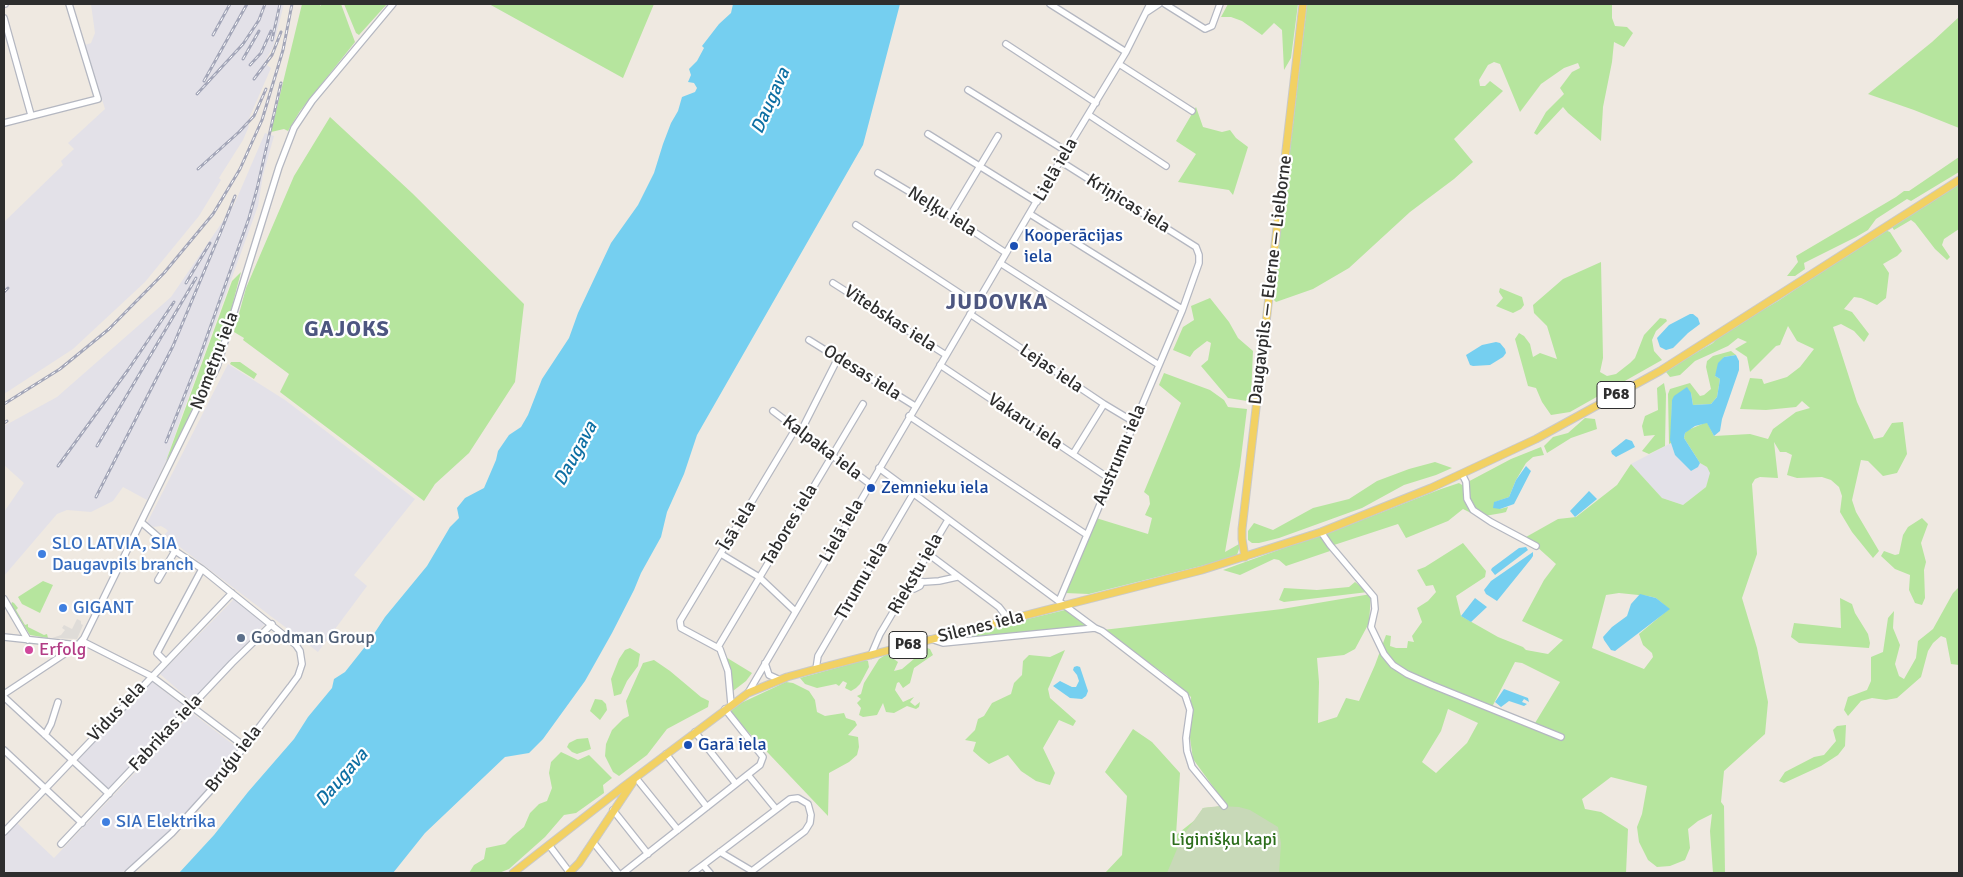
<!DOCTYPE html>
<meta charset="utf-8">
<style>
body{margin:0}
#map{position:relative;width:1963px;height:877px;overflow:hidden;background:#efe9e1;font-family:Signika,sans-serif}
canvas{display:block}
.frame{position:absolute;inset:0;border:5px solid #2e2e2e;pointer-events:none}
</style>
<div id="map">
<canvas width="1963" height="877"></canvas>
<div class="frame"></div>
</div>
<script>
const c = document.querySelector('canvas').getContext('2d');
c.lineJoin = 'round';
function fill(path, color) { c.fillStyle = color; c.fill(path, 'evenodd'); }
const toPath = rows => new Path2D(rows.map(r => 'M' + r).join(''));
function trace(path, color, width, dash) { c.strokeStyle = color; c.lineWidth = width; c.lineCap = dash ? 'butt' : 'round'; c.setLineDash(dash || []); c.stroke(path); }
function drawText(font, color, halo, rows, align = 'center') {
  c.font = font + ' Signika,sans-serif'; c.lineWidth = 4.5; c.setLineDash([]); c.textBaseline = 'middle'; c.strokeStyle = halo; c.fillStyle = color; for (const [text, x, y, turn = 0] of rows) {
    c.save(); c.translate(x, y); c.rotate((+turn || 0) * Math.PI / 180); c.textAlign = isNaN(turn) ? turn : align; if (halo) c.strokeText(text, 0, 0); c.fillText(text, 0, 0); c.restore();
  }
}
fill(toPath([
 [91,4,284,4,273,47,264,63,271,68,247,123,249,126,243,140,219,178,221,180,199,216,145,282,73,349,4,394,4,222,63,165,61,161,74,149,68,143,105,109,85,45,91,43,95,33],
 [265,133,274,136,263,175,258,206,183,412,166,461,147,500,123,487,113,501,91,512,67,510,57,514,4,576,4,512,24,483,4,465,4,426,57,397,171,297,234,205],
 [228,364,285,400,415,499,354,575,367,586,318,652,164,535,168,531,166,529,161,526,154,527,147,523],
 [1671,443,1675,455,1698,467,1700,463,1707,467,1711,473,1706,487,1683,505,1662,498,1631,464],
 [234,599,265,624,191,701,160,674],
 [151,681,186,708,110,790,78,760],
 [192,713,239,749,205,795,171,832,122,873,4,873,4,837,17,823,54,858]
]), '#e3e1e8');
fill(toPath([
 [302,4,320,4,320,6,322,4,341,4,355,42,300,111,288,131,284,129,271,132],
 [344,4,387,4,359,35,356,33],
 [489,4,654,4,623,78],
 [1228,4,1298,4,1291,58,1284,70,1282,30,1274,23,1262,35,1242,21,1231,17,1221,17],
 [1307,4,1612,4,1612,18,1615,26,1627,27,1633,33,1624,47,1614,42,1612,62,1603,107,1601,141,1568,113,1563,107,1537,135,1534,133,1546,112,1564,94,1560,88,1572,72,1580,68,1578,63,1564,68,1541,84,1520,112,1500,64,1494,62,1488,65,1479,80,1480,86,1485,86,1490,81,1503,91,1454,139,1473,162,1454,179,1410,212,1349,268,1313,289,1276,302,1274,300,1273,296],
 [1959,17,1959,128,1914,110,1868,94,1932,42],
 [1196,107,1203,127,1222,132,1230,130,1236,138,1248,147,1233,195,1229,190,1178,182,1196,154,1176,141],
 [330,117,412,193,524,304,515,382,469,453,435,484,424,501,280,392,289,374,243,340,244,338,234,332,246,288,294,176],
 [1959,157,1959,172,1911,201,1907,199,1876,219,1868,230,1856,237,1804,263,1805,269,1795,276,1787,276,1798,262,1796,256,1896,197,1904,191,1909,191],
 [1959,184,1959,229,1944,239,1942,245,1950,257,1947,260,1935,249,1915,223,1911,220,1894,230,1892,227],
 [1885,230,1890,232,1902,251,1897,256,1883,264,1889,273,1886,298,1877,305,1861,298,1854,297,1844,309,1852,312,1869,334,1864,342,1854,331,1841,324,1833,327,1857,402,1874,439,1883,437,1892,423,1903,422,1907,454,1897,473,1883,476,1868,461,1861,460,1852,500,1856,512,1879,551,1873,558,1852,532,1840,512,1842,496,1839,487,1831,480,1822,477,1797,478,1787,475,1792,455,1786,452,1780,452,1774,442,1778,478,1760,477,1755,479,1752,484,1757,554,1742,598,1757,648,1768,702,1765,734,1724,771,1721,802,1724,806,1725,873,1713,873,1710,831,1712,814,1698,821,1688,829,1690,848,1685,860,1670,866,1657,867,1648,860,1639,842,1637,827,1642,814,1647,786,1611,777,1582,799,1585,809,1601,812,1628,829,1626,873,1105,873,1122,855,1127,796,1105,772,1133,729,1152,742,1180,773,1176,835,1195,820,1203,808,1227,806,1193,759,1190,738,1191,697,1166,675,1103,630,1282,609,1371,594,1369,623,1355,649,1344,655,1317,658,1319,682,1318,723,1337,717,1346,698,1359,701,1375,665,1386,635,1391,636,1390,646,1396,648,1407,648,1408,641,1414,642,1412,636,1422,622,1417,608,1428,601,1436,592,1433,585,1426,586,1417,570,1425,567,1463,543,1486,571,1485,577,1456,596,1461,616,1498,637,1523,647,1526,650,1548,654,1563,640,1522,621,1544,580,1556,564,1526,537,1558,519,1576,517,1617,485,1631,464,1662,498,1683,505,1706,487,1710,473,1707,467,1700,463,1684,438,1685,433,1688,430,1707,422,1714,436,1750,434,1768,439,1773,429,1796,412,1810,408,1802,401,1796,407,1766,410,1740,409,1750,378,1762,379,1764,384,1787,377,1800,367,1814,349,1797,341,1788,326,1780,345,1776,346,1750,372,1747,357,1735,349,1747,342,1738,338,1728,346,1695,361,1680,375,1670,377,1666,372,1668,369,1713,343,1721,334,1778,301],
 [1619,593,1648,596,1656,598,1669,609,1639,634,1643,645,1652,653,1653,657,1644,669,1592,648,1606,595],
 [1515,662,1522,663,1560,682,1532,728,1495,713,1492,707],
 [1448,709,1478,723,1467,743,1436,773,1422,762,1441,731],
 [1601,262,1603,358,1600,372,1607,376,1616,374,1630,363,1635,358,1644,335,1660,318,1666,319,1667,321,1656,331,1652,340,1654,351,1662,360,1570,412,1551,415,1542,402,1536,388,1528,386,1515,339,1519,333,1524,336,1530,344,1533,357,1540,353,1557,359,1547,326,1534,313,1533,305,1563,279],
 [241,272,229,318,220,342,183,434,166,461,232,281],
 [1500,288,1522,297,1524,305,1521,309,1513,313,1496,306,1503,298,1499,292],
 [1210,298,1229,322,1238,338,1253,351,1251,396,1247,401,1228,398,1201,366,1208,360,1211,343,1207,341,1194,351,1190,357,1173,350,1183,327,1194,320,1191,306],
 [1731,351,1736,355,1724,357,1715,376,1720,379,1717,397,1711,404,1693,405,1691,393,1672,400,1671,443,1669,444,1668,394,1670,389,1690,383,1700,396,1704,395,1711,389,1706,367,1707,361,1713,356],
 [231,362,240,362,257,374,254,379,230,364],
 [1164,373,1210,390,1224,400,1228,407,1247,409,1240,466,1225,552,1239,544,1239,549,1237,555,1221,561,1089,594,1065,593,1096,518,1148,534,1152,518,1145,515,1150,504,1149,496,1144,492,1181,403,1159,385],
 [1664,383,1666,394,1665,446,1649,454,1642,451,1655,435,1644,436,1642,426,1645,416,1658,410,1657,388],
 [1585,418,1595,419,1597,429,1571,438,1547,453,1544,446,1553,437,1568,433],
 [1541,447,1544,455,1533,457,1526,463,1516,480,1509,497,1495,502,1500,509,1508,507,1506,512,1502,513,1479,517,1463,509,1448,521,1406,538,1398,524,1334,545,1326,534,1441,489,1459,483,1462,485,1511,459],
 [1435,462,1452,468,1436,475,1404,485,1362,508,1279,538,1259,543,1252,543,1248,540,1248,531,1254,523,1273,530,1313,508,1349,499,1377,481,1409,469],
 [1922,518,1928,524,1921,543,1926,562,1924,570,1925,598,1922,605,1915,603,1909,590,1910,575,1895,569,1881,556,1884,551,1895,555,1899,554,1903,535,1908,527],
 [1320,535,1330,551,1286,566,1279,560,1274,559,1240,575,1223,570],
 [43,581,53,585,40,613,22,604,18,597],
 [1355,582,1368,592,1284,602,1279,600,1284,588,1317,590,1349,587],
 [1959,587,1959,665,1951,664,1946,638,1941,636,1933,643,1928,651,1921,677,1897,698,1886,700,1872,698,1861,701,1848,716,1844,710,1848,697,1867,690,1871,681,1871,657,1883,652,1888,618,1894,611,1893,628,1900,645,1895,664,1899,676,1904,679,1916,658,1918,641,1933,629,1953,593],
 [1840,598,1852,604,1855,613,1868,634,1870,643,1869,648,1799,643,1791,637,1794,623,1841,628],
 [12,602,14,603,18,608,16,610,25,625,28,624,28,627,44,635,47,634,48,638,30,635,11,605],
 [1065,610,1090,626,945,640,1015,622],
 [630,648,640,654,638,666,627,681,621,694,614,696,611,679,619,659,625,650],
 [927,648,930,649,933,655,914,668,910,683,903,688,899,682,897,683,895,690,903,702,914,697,910,702,915,706,920,702,919,707,916,709,907,706,894,713,886,712,883,703,877,715,863,717,859,715,861,708,857,703,861,699,857,696,861,694,864,683,879,659,887,654,898,662,894,671,902,669],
 [1065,650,1048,689,1050,698,1076,721,1073,726,1059,720,1043,748,1055,773,1050,785,1036,781,1021,771,1008,755,989,764,981,758,973,751,976,742,965,740,975,730,978,719,984,716,992,703,1011,694,1014,683,1022,675,1023,661,1029,655,1050,657],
 [724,656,752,673,746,681,733,691,733,684],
 [654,660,670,671,701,697,709,701,708,707,667,729,647,755,619,776,613,772,605,756,606,744,612,730,623,719,629,716,626,701,643,663],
 [865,660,868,661,869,667,860,684,856,688,851,691,845,688,847,683,843,681,839,686,836,684,817,688,805,684,800,678],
 [786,682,793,683,809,691,815,700,817,712,825,716,844,713,846,718,855,721,857,725,848,735,858,737,859,747,857,755,849,762,829,773,828,816,732,715,731,710,741,703],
 [595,699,602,700,606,704,607,710,600,720,590,711],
 [1846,725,1845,746,1838,755,1821,766,1784,783,1779,781,1785,772,1814,757,1824,755,1836,741,1833,730,1837,726],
 [588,738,591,749,577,754,572,752,567,747,569,743,577,739],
 [561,752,578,760,589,755,612,778,603,785,604,793,576,813,564,815,545,837,509,869,499,873,469,873,474,865,484,859,486,848,505,844,513,836,524,827,530,813,539,804,547,801,552,788,549,773,551,762]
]), '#b6e59e');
fill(toPath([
 [1220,806,1239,807,1250,810,1278,827,1281,843,1279,873,1167,873,1182,837,1203,808]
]), '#c8d9b8');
fill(toPath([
 [77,619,81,621,81,624,83,625,77,639,52,638,61,635,65,630,62,628,64,625,72,629]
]), '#dfdcd8');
fill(toPath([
 [733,4,900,4,863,145,697,435,684,474,667,512,661,537,641,573,634,590,612,633,585,681,543,739,529,753,505,757,425,833,393,873,179,873,214,835,248,792,294,739,308,717,332,688,334,679,345,672,368,643,385,617,427,566,450,527,459,518,457,508,465,498,484,488,496,460,498,451,509,435,521,427,528,415,542,379,569,338,578,313,611,243,638,205,654,173,663,144,671,123,678,111,682,97,695,92,697,88,694,83,688,82,691,75,689,69,697,61,704,48,702,46,719,24,731,13],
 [1690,314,1693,314,1698,318,1700,324,1688,333,1673,348,1666,350,1660,347,1657,338,1669,325],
 [1496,342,1500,343,1505,349,1506,353,1503,357,1490,365,1473,366,1470,365,1466,355,1482,345],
 [1736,355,1739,361,1739,370,1722,419,1720,431,1714,436,1707,423,1695,426,1685,433,1684,438,1700,463,1698,467,1691,471,1675,455,1670,440,1672,400,1674,396,1687,387,1691,393,1693,405,1711,404,1717,397,1720,379,1715,376,1718,363,1724,357],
 [1626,439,1632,441,1635,447,1616,457,1612,454,1611,451],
 [1526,466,1531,471,1514,504,1500,509,1493,508,1494,502,1509,497,1516,480],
 [1589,491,1597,499,1575,517,1570,511],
 [1526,547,1528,550,1495,575,1491,570,1492,568,1519,548],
 [1533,552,1533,556,1531,559,1497,601,1486,594,1484,590,1491,581],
 [1640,594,1656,598,1670,609,1615,651,1611,650,1604,640,1603,637,1612,627,1627,616,1631,604],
 [1475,598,1487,607,1471,622,1461,616],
 [1077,666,1080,667,1088,691,1086,696,1082,699,1070,698,1053,686,1060,681,1072,687,1076,687,1079,681,1077,675,1073,670,1074,667],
 [1504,689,1528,698,1529,702,1524,699,1522,702,1527,704,1524,706,1509,701,1501,707,1495,702]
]), '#75cff0');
const minor = toPath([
 [4,4,5,4],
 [1050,4,1126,52],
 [1165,4,1205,29,1212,26,1220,4],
 [1147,12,1159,4],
 [4,18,31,115],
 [1006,44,1096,103],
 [1119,64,1192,111],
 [968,90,1066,151],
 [1089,115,1166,166],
 [4,123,98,99,69,4],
 [928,134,1037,202],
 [878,173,950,216,1006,253],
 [1030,214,1182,309],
 [950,216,998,136],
 [856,225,976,304],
 [1000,263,1159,365],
 [833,283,946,355],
 [970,314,1104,404,1134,422],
 [809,340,915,406],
 [940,365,1110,479],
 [773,411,870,484],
 [909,416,1087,535],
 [801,431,838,358],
 [1073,454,1104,404],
 [879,468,1095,628,1102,631,1185,695,1190,710,1186,738,1187,751,1192,767,1224,806],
 [1462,474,1466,482,1467,499,1473,510,1491,522,1536,546],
 [1321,532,1330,545,1374,597,1375,609,1371,627,1384,654,1393,665,1407,674,1432,685,1561,737],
 [927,553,999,607,1010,621],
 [721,554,759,577,795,611],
 [158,580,175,551],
 [912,580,924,582,939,581,957,577],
 [908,587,914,589,920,586,922,582],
 [4,599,28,640],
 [1059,601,1182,311,1199,263,1199,255,1196,247,1060,161],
 [4,637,78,645],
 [931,639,943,643,1095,628],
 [82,641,151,676,244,746],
 [718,647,863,404],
 [871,655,880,634,948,520],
 [165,661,157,653,202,569],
 [765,663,769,675,780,680],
 [816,669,818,656,913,494],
 [748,693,1066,151,1126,52,1150,4],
 [4,694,78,645,84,638,217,367,279,167,294,128,312,101,393,4],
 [4,697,109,794],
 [731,704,728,671,720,649,681,628,680,621,796,428],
 [695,732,736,784],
 [45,735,51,724,58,702],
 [4,750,82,823],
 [666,754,707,807],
 [748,775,776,809],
 [636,778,678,830],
 [613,810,648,854],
 [4,832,232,593],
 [593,842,618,873],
 [61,844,232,663,272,624],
 [549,845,570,873],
 [703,865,710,873],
 [128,873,172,833,211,790,290,687,298,676,302,664,300,651,296,645,202,569,171,548,141,522],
 [623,873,760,765,763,757,725,709],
 [692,873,703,865,790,799,798,798,808,804,811,815,810,823,805,831,752,871,720,852]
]);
const major = toPath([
 [1245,557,1242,539,1242,529,1303,4],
 [513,873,623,787,748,693,787,677,816,669,1202,570,1321,532,1431,488,1536,439,1660,371,1959,180],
 [569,873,579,863,633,782]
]);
trace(minor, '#b4b7c1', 8);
trace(major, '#c9c9c9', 9);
trace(minor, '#fff', 5.5);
trace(major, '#f2d163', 7);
const rail = toPath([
 [213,35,230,4],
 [272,40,280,4],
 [243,59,259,31],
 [250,65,261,53,271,31],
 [254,79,272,55,281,32],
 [204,81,247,4],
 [197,94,243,44,259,20,265,4],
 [198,169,239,132,254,116,266,89],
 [219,236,235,196],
 [186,283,210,243],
 [4,292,8,288],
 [4,404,60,369,109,329,164,273,213,214,240,169,262,120,283,50,292,4],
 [4,423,7,421],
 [166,442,199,359,249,218,257,189,281,83],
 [97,446,196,278],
 [58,466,128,370,174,302],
 [96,497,173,346,221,231]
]);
trace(rail, '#a3a6b8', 3);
trace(rail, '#fff', 1, [4]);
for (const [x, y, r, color] of [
 [1014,246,5,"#1a4fb4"],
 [871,488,5,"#1a4fb4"],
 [42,554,5,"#3f7fe0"],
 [63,608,5,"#3f7fe0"],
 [241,638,5,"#5c6f8a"],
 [29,650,5,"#d1479c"],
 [688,745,5,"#1a4fb4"],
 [106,822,5,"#3f7fe0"]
]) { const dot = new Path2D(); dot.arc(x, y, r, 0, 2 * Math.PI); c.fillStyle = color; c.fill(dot); trace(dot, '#fff', 2); }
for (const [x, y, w] of [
 [1616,395,38],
 [908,645,38]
]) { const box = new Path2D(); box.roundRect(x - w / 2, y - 13.5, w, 27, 4); c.fillStyle = '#fff'; c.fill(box); trace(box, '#2e2e2e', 1); }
drawText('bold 16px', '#2e2e2e', null, [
 ["P68",1616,395],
 ["P68",908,645]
]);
drawText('18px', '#2e2e2e', '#fff', [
 ["Lielā iela",1056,170,-60],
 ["Kriņicas iela",1128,204,32],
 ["Neļķu iela",942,212,32],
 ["Daugavpils — Elerne — Lielborne",1271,280,-83],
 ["Vitebskas iela",890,319,33],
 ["Nometņu iela",215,361,-69],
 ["Lejas iela",1051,369,34],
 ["Odesas iela",862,373,32],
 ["Vakaru iela",1025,422,34],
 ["Kalpaka iela",822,448,37],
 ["Austrumu iela",1120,455,-67],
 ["Tabores iela",790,525,-59],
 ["Īsā iela",738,526,-59],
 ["Lielā iela",842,531,-60],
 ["Riekstu iela",916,574,-60],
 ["Tīrumu iela",862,581,-60],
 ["Silenes iela",981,627,-14],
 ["Vidus iela",117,712,-47],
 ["Fabrikas iela",166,733,-47],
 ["Bruģu iela",234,759,-52]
]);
drawText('18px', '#164399', '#fff', [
 ["Kooperācijas",1024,236],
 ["iela",1024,257],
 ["Zemnieku iela",881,488],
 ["Garā iela",698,745]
], 'left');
drawText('18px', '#366cbe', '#fff', [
 ["SLO LATVIA, SIA",52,544],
 ["Daugavpils branch",52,565],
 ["GIGANT",73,608],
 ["SIA Elektrika",116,822]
], 'left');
drawText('18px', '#4e5e75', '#fff', [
 ["Goodman Group",251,638]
], 'left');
drawText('18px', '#b23c85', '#fff', [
 ["Erfolg",39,650]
], 'left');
drawText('18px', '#2c6e1b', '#fff', [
 ["Liginišķu kapi",1224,840]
]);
drawText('italic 19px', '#0d6fa3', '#fff', [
 ["Daugava",771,101,-66],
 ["Daugava",576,454,-61],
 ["Daugava",342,778,-49]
]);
c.letterSpacing = '1px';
drawText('bold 22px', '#4d5680', '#fff', [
 ["JUDOVKA",997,303],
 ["GAJOKS",347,330]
]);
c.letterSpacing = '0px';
</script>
